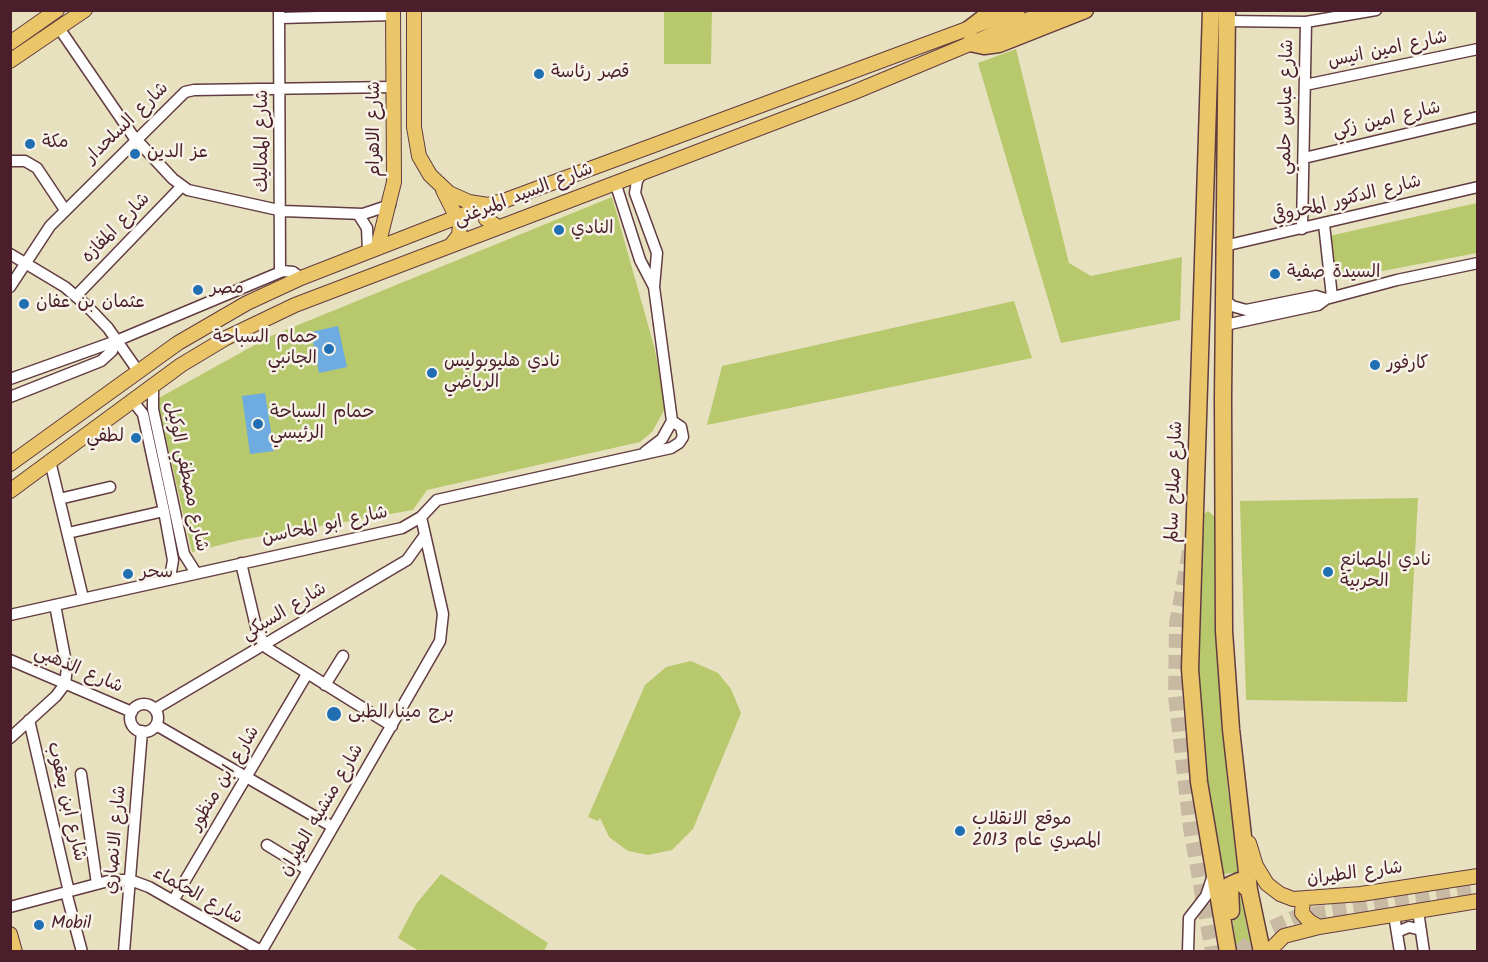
<!DOCTYPE html>
<meta charset="utf-8">
<style>
body{margin:0}
#map{position:relative;width:1488px;height:962px;overflow:hidden;background:#e8e1c0;font-family:Kalam,sans-serif}
canvas{display:block}
.frame{position:absolute;inset:0;border:12px solid #4a1f2b;pointer-events:none}
</style>
<div id="map">
<canvas width="1488" height="962"></canvas>
<div class="frame"></div>
</div>
<script>
const c = document.querySelector('canvas').getContext('2d');
c.lineJoin = 'round';
function fill(path, color) { c.fillStyle = color; c.fill(path, 'evenodd'); }
const toPath = rows => new Path2D(rows.map(r => 'M' + r).join(''));
function trace(path, color, width, dash) { c.strokeStyle = color; c.lineWidth = width; c.lineCap = dash ? 'butt' : 'round'; c.setLineDash(dash || []); c.stroke(path); }
function drawText(font, color, halo, rows, align = 'center') {
  c.font = font + ' Kalam,"Playpen Sans Arabic",sans-serif'; c.lineWidth = 5; c.setLineDash([]); c.textBaseline = 'middle'; c.strokeStyle = halo; c.fillStyle = color; for (const [text, x, y, turn = 0] of rows) {
    c.save(); c.translate(x, y); c.rotate((+turn || 0) * Math.PI / 180); c.textAlign = isNaN(turn) ? turn : align; if (halo) c.strokeText(text, 0, 0); c.fillText(text, 0, 0); c.restore();
  }
}
fill(toPath([
 [664,11,712,11,711,64,664,64],
 [1016,49,1069,263,1091,276,1182,257,1180,320,1061,343,978,63],
 [612,197,654,346,666,407,652,432,640,442,427,490,413,510,240,540,192,552,157,399,271,336],
 [1477,203,1477,253,1335,280,1329,236],
 [1014,301,1032,358,707,425,722,366],
 [1418,498,1407,702,1246,700,1240,501],
 [1208,511,1215,517,1216,620,1222,716,1228,791,1241,872,1222,874,1209,800,1199,708,1194,621,1200,517],
 [691,661,718,673,731,689,741,713,693,829,672,850,648,855,628,851,609,837,600,818,598,821,588,817,645,685,666,667],
 [441,874,548,943,544,951,419,951,398,938,416,904],
 [1239,890,1252,951,1236,951,1230,892]
]), '#b7c96c');
fill(toPath([
 [338,326,347,367,319,373,311,332],
 [265,393,274,451,250,454,242,396]
]), '#6eabe0');
trace(toPath([
 [1189,551,1176,624,1175,696,1190,828,1212,952],
 [1239,952,1259,933,1295,917,1478,887]
]), '#c8baa2', 14, [14, 7]);
const minor = toPath([
 [279,10,280,272],
 [280,18,393,15],
 [1227,21,1306,22,1376,10],
 [59,28,133,136,173,179,188,190,283,211,363,214,390,205],
 [1305,85,1478,49],
 [1304,158,1478,117],
 [10,161,25,161,37,168,65,210],
 [643,171,637,181,635,193,657,253,654,287,672,421],
 [615,182,640,260,654,287],
 [358,214,367,228,368,250],
 [1324,224,1332,297],
 [1302,229,1306,22],
 [1224,246,1478,187],
 [10,254,65,287,87,306,108,328,138,371],
 [10,287,50,226,185,92,194,90,393,87],
 [76,296,182,186],
 [1224,299,1232,306,1246,310,1316,296,1326,299],
 [1225,325,1318,305,1326,299,1397,280,1478,263],
 [10,379,116,341,283,271,293,272,301,278],
 [153,384,153,409,184,554,196,573],
 [10,397,101,361,112,351,116,341],
 [132,400,143,414,164,511,173,560,170,578],
 [645,452,662,439,672,421],
 [50,461,83,598],
 [59,499,110,487],
 [68,533,164,511],
 [241,563,257,631,267,648,392,726],
 [10,615,402,528,421,517,437,500,671,448,679,443,683,437,681,427,672,421],
 [10,660,132,712],
 [325,685,343,656],
 '130 718a14 14 0 1 1 28 0a14 14 0 1 1-28 0Z',
 [155,709,407,560,425,535],
 [29,720,69,892],
 [156,725,333,827],
 [10,738,56,696,65,684,67,668,55,605],
 [81,774,97,884],
 [267,845,308,870],
 [66,892,82,952],
 [173,901,307,674],
 [10,907,112,880,130,880,149,887,261,951],
 [1418,911,1424,952],
 [1394,915,1400,952],
 [1397,932,1409,927,1421,930],
 [124,952,142,731],
 [261,952,440,641,443,614,421,517],
 [1188,952,1189,918,1206,896,1213,875]
]);
const major = toPath([
 [414,10,414,127,419,156,430,175,449,193,469,202,488,205,486,219,498,227],
 [10,43,57,10],
 [10,61,85,10],
 [443,190,460,224,459,235,452,244],
 [378,246,394,182,393,10],
 [10,464,178,343,247,303,301,278,488,205,506,200,1018,10],
 [10,491,181,365,226,338,295,305,852,93,1051,10],
 [1249,843,1256,866,1267,884,1280,894,1293,899,1361,894,1478,876],
 [1303,899,1302,913,1309,921,1319,927],
 [10,934,15,952],
 [1268,952,1284,936,1319,927,1478,901]
]);
const highway = toPath([
 [1211,10,1190,669,1199,782,1228,952],
 [1227,10,1223,398,1224,631,1231,729,1249,890,1262,952],
 [969,29,994,10],
 [970,43,984,46,999,44,1085,10],
 [1231,911,1230,885,1239,881,1249,890]
]);
trace(minor, '#623c41', 13);
trace(major, '#623c41', 16);
trace(highway, '#623c41', 19);
trace(minor, '#fff', 10);
trace(major, '#eac669', 14);
trace(highway, '#eac669', 16);
for (const [x, y, r, color] of [
 [539,74,6,"#1f6fb2"],
 [30,144,6,"#1f6fb2"],
 [135,154,6,"#1f6fb2"],
 [559,230,6,"#1f6fb2"],
 [1275,274,6,"#1f6fb2"],
 [198,290,6,"#1f6fb2"],
 [24,304,6,"#1f6fb2"],
 [329,349,6,"#1f6fb2"],
 [1375,365,6,"#1f6fb2"],
 [432,373,6,"#1f6fb2"],
 [258,424,6,"#1f6fb2"],
 [136,438,6,"#1f6fb2"],
 [1328,572,6,"#1f6fb2"],
 [128,574,6,"#1f6fb2"],
 [334,714,8,"#1f6fb2"],
 [960,831,6,"#1f6fb2"],
 [39,925,6,"#1f6fb2"]
]) { const dot = new Path2D(); dot.arc(x, y, r, 0, 2 * Math.PI); c.fillStyle = color; c.fill(dot); trace(dot, '#f7f3e8', 2); }
drawText('18px', '#4a1f2b', '#f7f3e8', [
 ["شارع امين انيس",1388,51,-12],
 ["شارع عباس حلمي",1288,107,-89],
 ["شارع امين زكي",1387,121,-13],
 ["شارع السلحدار",128,124,-44],
 ["شارع الاهرام",376,129,-90],
 ["شارع المماليك",264,141,-90],
 ["شارع السيد الميرغنى",524,196,-21],
 ["شارع الدكتور المحروقي",1347,201,-14],
 ["شارع المفازه",117,229,-46],
 ["شارع مصطفي الوكيل",185,477,78],
 ["شارع صلاح سالم",1176,482,-88],
 ["شارع ابو المحاسن",325,527,-12],
 ["شارع السبكي",285,613,-31],
 ["شارع الذهبي",78,671,23],
 ["شارع ابن منظور",226,779,-59],
 ["شارع ابن يعقوب",65,802,77],
 ["شارع منشيه الطيران",323,811,-60],
 ["شارع الانصاري",117,840,-85],
 ["شارع الطيران",1355,875,-7],
 ["شارع الحكماء",197,897,29]
]);
drawText('18px', '#4a1f2b', '#f7f3e8', [
 ["قصر رئاسة",551,74],
 ["مكة",42,144],
 ["عز الدين",147,154],
 ["النادي",571,230],
 ["السيدة صفية",1287,274],
 ["مصر",210,290],
 ["عثمان بن عفان",36,304],
 ["حمام السباحة",317,339,"right"],
 ["الجانبي",317,360,"right"],
 ["نادي هليوبوليس",444,363],
 ["الرياضي",444,384],
 ["كارفور",1387,365],
 ["حمام السباحة",270,414],
 ["الرئيسي",270,435],
 ["لطفي",124,438,"right"],
 ["نادي المصانع",1340,562],
 ["الحربية",1340,583],
 ["سحر",140,574],
 ["برج مينا الطبى",348,714],
 ["موقع الانقلاب",972,821],
 ["المصري عام 2013",972,842],
 ["Mobil",51,925]
], 'left');
</script>
